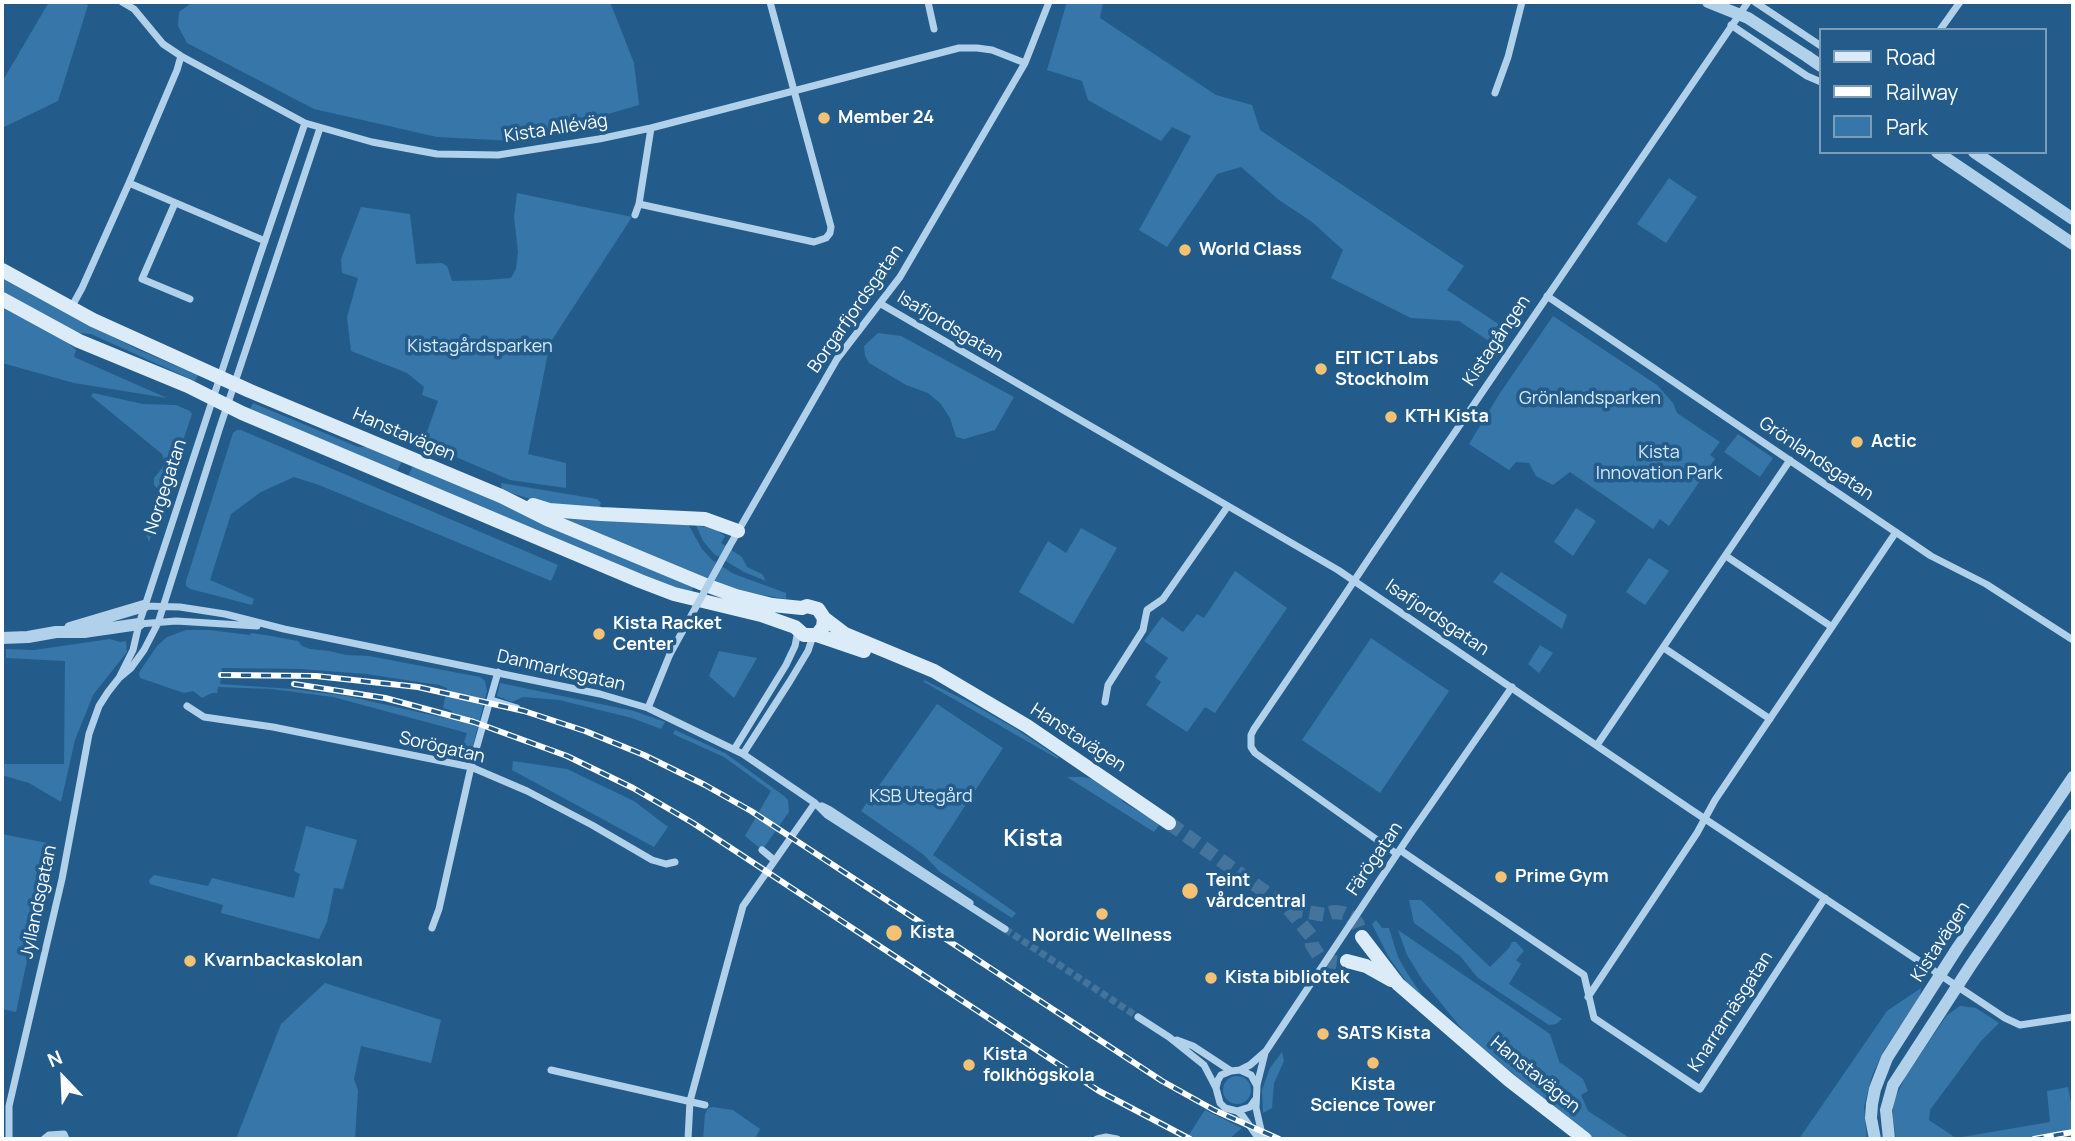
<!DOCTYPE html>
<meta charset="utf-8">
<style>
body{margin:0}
#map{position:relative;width:2075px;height:1141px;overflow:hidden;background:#235c8b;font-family:Manrope,sans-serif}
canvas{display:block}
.frame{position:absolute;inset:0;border:4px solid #fff;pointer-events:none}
.legend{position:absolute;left:1819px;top:28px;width:228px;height:126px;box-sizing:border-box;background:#235c8b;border:2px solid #7b9db9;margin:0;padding:9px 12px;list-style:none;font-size:21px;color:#fff}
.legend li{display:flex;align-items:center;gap:14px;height:35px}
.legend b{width:35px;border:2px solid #7b9db9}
.north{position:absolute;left:28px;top:1043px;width:70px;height:70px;-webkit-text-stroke:5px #235c8b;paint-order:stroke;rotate:337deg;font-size:19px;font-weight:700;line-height:28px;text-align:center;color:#fff}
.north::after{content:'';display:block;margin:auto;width:24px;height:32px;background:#fff;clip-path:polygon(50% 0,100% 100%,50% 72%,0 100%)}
</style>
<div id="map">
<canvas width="2075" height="1141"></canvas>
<div class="frame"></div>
<ul class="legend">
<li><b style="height:9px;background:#dcebf8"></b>Road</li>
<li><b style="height:9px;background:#fff"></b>Railway</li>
<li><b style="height:19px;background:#3776a8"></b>Park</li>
</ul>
<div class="north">N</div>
</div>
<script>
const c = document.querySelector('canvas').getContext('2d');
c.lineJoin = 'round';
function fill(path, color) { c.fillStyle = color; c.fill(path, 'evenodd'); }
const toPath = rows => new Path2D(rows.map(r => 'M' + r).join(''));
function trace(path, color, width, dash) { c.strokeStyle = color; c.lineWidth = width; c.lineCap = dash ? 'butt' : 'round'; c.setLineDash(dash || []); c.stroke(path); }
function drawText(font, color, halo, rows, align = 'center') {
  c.font = font + ' Manrope,sans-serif'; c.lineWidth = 7; c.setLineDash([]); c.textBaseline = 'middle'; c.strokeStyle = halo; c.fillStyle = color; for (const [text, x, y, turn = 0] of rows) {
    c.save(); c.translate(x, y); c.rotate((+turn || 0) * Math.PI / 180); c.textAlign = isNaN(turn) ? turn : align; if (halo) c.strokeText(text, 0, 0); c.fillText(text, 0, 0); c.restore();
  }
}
fill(toPath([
 [49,2,81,2,88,5,58,101,2,128,2,82],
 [193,2,610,2,634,63,639,105,515,141,437,137,314,109,187,43,178,26,179,12],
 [1067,2,1103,2,1100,18,1216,95,1252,105,1260,130,1464,266,1447,290,1506,329,1495,345,1459,321,1411,318,1331,278,1343,250,1312,222,1279,200,1241,167,1217,174,1167,247,1139,230,1191,136,1172,127,1161,141,1088,100,1082,81,1047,70],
 [1669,178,1697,197,1666,243,1637,224],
 [517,193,632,217,550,343,528,454,566,463,566,488,510,480,423,443,438,401,422,395,424,387,407,373,351,351,347,317,358,278,342,273,341,259,361,207,410,214,416,264,442,263,447,266,452,281,486,280,511,278,516,269,518,252,514,217],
 [2,276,83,322,139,350,198,375,195,381,91,334,77,333,2,291],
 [2,304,63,338,76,350,74,357,167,398,74,383,2,363],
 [1553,316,1657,385,1673,403,1677,413,1720,442,1710,455,1715,459,1669,526,1660,519,1653,529,1570,472,1553,485,1536,476,1529,463,1516,462,1509,470,1469,444,1500,393],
 [878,333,901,336,1014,397,995,430,964,439,956,437,950,418,940,403,928,393,906,385,869,363,865,355,864,346],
 [93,393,143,404,176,405,190,411,192,414,149,542,145,530,148,528,160,492,154,485,154,478,164,466,164,461,162,454,91,396],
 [253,403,358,447,371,447,402,461,397,471,250,409],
 [237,430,241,430,558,565,551,581,319,485,294,477,261,492,231,514,210,580,254,599,252,605,190,589,186,586,186,581,233,433],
 [1738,434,1773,458,1760,477,1724,452],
 [413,466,694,585,691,593,655,582,408,476],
 [501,483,597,499,601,503,599,508,549,505,502,490],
 [1576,508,1596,521,1573,556,1554,542],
 [557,517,688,524,702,549,712,560,734,574,786,593,786,599,733,590],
 [696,525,715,529,725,536,721,543,742,557,747,567,762,574,766,581,744,572,714,554,703,541],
 [1081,528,1117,548,1073,624,1019,592,1048,541,1066,553],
 [1649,558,1669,571,1645,605,1626,592],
 [1235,571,1287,608,1215,713,1205,707,1187,732,1146,705,1161,682,1155,677,1168,658,1144,641,1162,617,1183,632,1197,614,1204,618],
 [1501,572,1567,615,1562,629,1493,582],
 [186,630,209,630,250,635,251,633,271,636,298,641,302,646,310,649,329,651,346,655,369,656,480,677,485,681,487,691,470,757,464,761,458,760,467,733,333,697,272,689,218,687,217,693,212,693,202,698,193,691,184,693,140,678,139,674,140,671,157,646,167,637],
 [222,668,301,669,366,674,439,685,447,688,443,708,452,711,449,719,347,696,292,689,220,684],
 [1371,638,1449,691,1380,793,1302,740],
 [110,639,120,642,126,641,127,652,93,695,75,740,61,802,29,783,2,775,2,764,64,764,65,661,6,658,6,649,34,650],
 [1540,645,1553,653,1539,673,1528,664],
 [719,651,757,658,734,698,709,676],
 [924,680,969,702,1016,729,1058,757,1058,759,924,682],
 [500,683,634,711,665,722,661,729,632,718,559,700,523,697,512,702,497,696],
 [937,704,1003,748,933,855,1016,913,1012,918,940,872,924,855,861,811],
 [675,730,725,753,784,796,788,800,789,812,762,850,745,836,771,791,724,757,673,734],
 [513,761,567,769,634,801,668,827,654,847,512,770],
 [1067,777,1083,777,1093,779,1120,797,1123,802,1160,824,1154,832],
 [306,826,357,840,343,889,334,888,327,922,319,939,221,913,223,905,150,884,149,880,154,875,208,886,212,878,294,898,300,874,294,871],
 [2,834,52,844,16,1012,2,1009],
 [1409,900,1421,900,1490,967,1509,948,1512,942,1516,942,1524,951,1516,960,1521,964,1509,984,1562,1019,1556,1024,1549,1025,1478,978,1460,956,1414,923],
 [1376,920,1382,928,1389,928,1398,957,1407,973,1422,995,1408,984,1388,956,1372,924],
 [1398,930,1550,1034,1560,1064,1561,1063,1583,1079,1588,1091,1581,1095,1588,1111,1631,1139,1595,1139,1535,1092,1466,1034,1423,981,1407,955],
 [325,983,441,1020,431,1063,361,1046,354,1079,358,1090,355,1139,236,1139,281,1024],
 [1921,988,1920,996,1883,1052,1872,1076,1864,1107,1867,1139,1799,1139,1887,1011],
 [1960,1006,1976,1008,1999,1023,1981,1041,1930,1110,1929,1120,1956,1138,2050,1122,2047,1091,2068,1087,2073,1113,2073,1128,2066,1130,2068,1139,1896,1139,1893,1119,1893,1102,1898,1092,1906,1075,1947,1015],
 [1282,1052,1284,1061,1274,1083,1272,1108,1263,1113,1262,1090,1270,1068],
 '1223 1090a14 14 0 1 1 28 0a14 14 0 1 1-28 0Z',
 [712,1107,733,1110,760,1129,755,1139,703,1139,705,1114,708,1108],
 [1205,1110,1242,1128,1229,1139,1186,1139]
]), '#3776a8');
trace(toPath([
 [1005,929,1138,1017]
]), '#44749c', 7, [7, 3.5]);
trace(toPath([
 [1169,823,1289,909,1311,936,1312,945,1319,956,1326,961,1342,963],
 [1289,909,1325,915,1334,912,1343,913,1351,917,1357,923,1361,933]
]), '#44749c', 14, [14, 7]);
trace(toPath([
 [122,2,134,9,163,44,181,56,305,123,372,142,437,154,498,155,599,139,651,128,959,48,977,48,992,50,1025,63],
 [928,2,934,29],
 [1755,2,1821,46],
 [1731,25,1807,76,1821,82],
 [1940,30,1960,2],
 [1495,93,1508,57,1522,2],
 [129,183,265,241],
 [175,203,142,279,190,299],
 [639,204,651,128],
 [635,215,639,204,814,242,826,238,830,233,831,227,770,2],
 [1547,296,1931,556,1986,584,2073,640],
 [881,304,1338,570,1690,809,2005,1018,2020,1025,2073,1017],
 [71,308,82,288,129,183,177,70,181,56],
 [729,547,837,359,900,277,1025,63,1049,2],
 [1374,551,1748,2],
 [1726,556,1832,627],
 [1340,602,1254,729,1251,735,1251,747,1255,753,1397,854],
 [144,606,180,607,225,614,284,629,600,694,648,708,743,754,815,803,827,815,1005,929],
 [139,624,176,621,257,626],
 [1664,648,1770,719],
 [120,676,133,650,139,624,258,261,305,123],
 [491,700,517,708],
 [1105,702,1108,685,1143,630,1147,610,1163,599,1228,506],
 [187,706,204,717,273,727,471,767,527,791,592,825,652,860,666,864,675,862],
 [648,708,670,654],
 [1597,745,1790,460],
 [735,748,786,665,795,646,798,631],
 [743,754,790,681,808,651,813,636],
 [822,806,830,810,970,903],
 [762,850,774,860],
 [1400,850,1584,975,1594,1018,1700,1089,1825,898],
 [432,928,439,909,471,767,498,672],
 [1588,997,1697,833,1715,800,1896,532],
 [1138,1017,1169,1037,1204,1065,1216,1088,1220,1103,1225,1108,1237,1111,1242,1115,1259,1139],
 [1177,1040,1193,1046,1231,1071],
 [551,1070,705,1105],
 [1240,1070,1250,1065,1266,1051,1411,833,1512,687],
 [1257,1085,1265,1053],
 [1216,1088,1218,1080,1221,1075,1231,1071,1240,1070,1251,1075,1257,1086,1256,1108,1263,1139],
 [1237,1111,1250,1107,1255,1100],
 [9,1139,9,1106,62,879,89,734,99,706,108,692,119,678,131,668,144,650,158,623,219,430,320,128],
 [44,1139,49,1135,64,1134,66,1139],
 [688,1139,690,1101,743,906,815,803],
 [1097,1139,1106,1137,1117,1139]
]), '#b1d1eb', 7);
trace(toPath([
 [1808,57,1821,66],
 [1937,152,2073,244],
 [1974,152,2073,219],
 [70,628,144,606],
 [2,638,28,637,56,632,84,632,139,624],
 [1875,1139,1871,1118,1872,1104,1875,1089,1887,1058,1958,947,2073,777],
 [1889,1139,1886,1110,1893,1085,1971,965,2073,815]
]), '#b1d1eb', 12);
trace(toPath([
 [2,270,93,320,250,391,501,496,547,519,703,584,736,596,772,605,802,608,807,606,818,609,824,618,823,627,817,635,804,635,795,627,761,615,674,594,640,581,242,413,188,386,79,341,2,299],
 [533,505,549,510,601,514,705,519,738,531],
 [824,618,845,634,934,671,1027,726,1169,823],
 [817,635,864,651],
 [1362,937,1398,984,1509,1080,1585,1139],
 [1347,961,1366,966,1391,980]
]), '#dcebf8', 14);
const rail = toPath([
 [221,675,316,676,418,687,524,711,585,731,644,755,705,785,751,811,1162,1081,1214,1110,1279,1139],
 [294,684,385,698,474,722,567,756,633,788,693,823,1099,1091,1190,1139],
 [2034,1139,2073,1132]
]);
trace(rail, '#fff', 6);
trace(rail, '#235c8b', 3.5, [10]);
trace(toPath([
 [1340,602,1374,551],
 [670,654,729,547]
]), '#b1d1eb', 7);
trace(toPath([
 [1708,2,1748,18,1808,57]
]), '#b1d1eb', 12);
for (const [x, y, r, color] of [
 [824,118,7,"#f5c274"],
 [1185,250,7,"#f5c274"],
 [1321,369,7,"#f5c274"],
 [1391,417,7,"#f5c274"],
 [1857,442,7,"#f5c274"],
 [599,634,7,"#f5c274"],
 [1501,877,7,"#f5c274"],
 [1190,891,9,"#f5c274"],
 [1102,914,7,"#f5c274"],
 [894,933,9,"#f5c274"],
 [190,961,7,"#f5c274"],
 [1211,978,7,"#f5c274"],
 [1323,1034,7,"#f5c274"],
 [1373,1063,7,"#f5c274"],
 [969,1065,7,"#f5c274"]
]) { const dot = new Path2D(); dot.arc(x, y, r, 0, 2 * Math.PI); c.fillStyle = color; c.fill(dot); trace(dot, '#235c8b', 2.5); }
drawText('bold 18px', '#fff', '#235c8b', [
 ["Member 24",838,118],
 ["World Class",1199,250],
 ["EIT ICT Labs",1335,359],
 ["Stockholm",1335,380],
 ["KTH Kista",1405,417],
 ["Actic",1871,442],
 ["Kista Racket",613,624],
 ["Center",613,645],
 ["Prime Gym",1515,877],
 ["Teint",1206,881],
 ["vårdcentral",1206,902],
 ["Kista",910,933],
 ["Nordic Wellness",1102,936,"center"],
 ["Kvarnbackaskolan",204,961],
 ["Kista bibliotek",1225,978],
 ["SATS Kista",1337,1034],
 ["Kista",983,1055],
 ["folkhögskola",983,1076],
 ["Kista",1373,1085,"center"],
 ["Science Tower",1373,1106,"center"]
], 'left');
drawText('18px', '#fff', '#235c8b', [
 ["Kista Alléväg",556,129,-9],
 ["Borgarfjordsgatan",856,309,-55],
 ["Isafjordsgatan",950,327,31],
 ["Kistagången",1497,341,-56],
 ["Hanstavägen",404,435,23],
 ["Grönlandsgatan",1816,459,34],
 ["Norgegatan",166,487,-72],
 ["Isafjordsgatan",1437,618,34],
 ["Danmarksgatan",561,671,13],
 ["Hanstavägen",1078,738,33],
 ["Sorögatan",442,748,13],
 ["Färögatan",1375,859,-56],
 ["Jyllandsgatan",39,902,-78],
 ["Kistavägen",1941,942,-57],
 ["Knarrarnäsgatan",1731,1012,-57],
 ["Hanstavägen",1535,1075,39]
]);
drawText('18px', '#d6e9f8', '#235c8b', [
 ["Kistagårdsparken",480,347],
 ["Grönlandsparken",1590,399],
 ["Kista",1659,453],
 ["Innovation Park",1659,474],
 ["KSB Utegård",921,797]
]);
drawText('bold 24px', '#fff', '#235c8b', [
 ["Kista",1033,839]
]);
</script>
